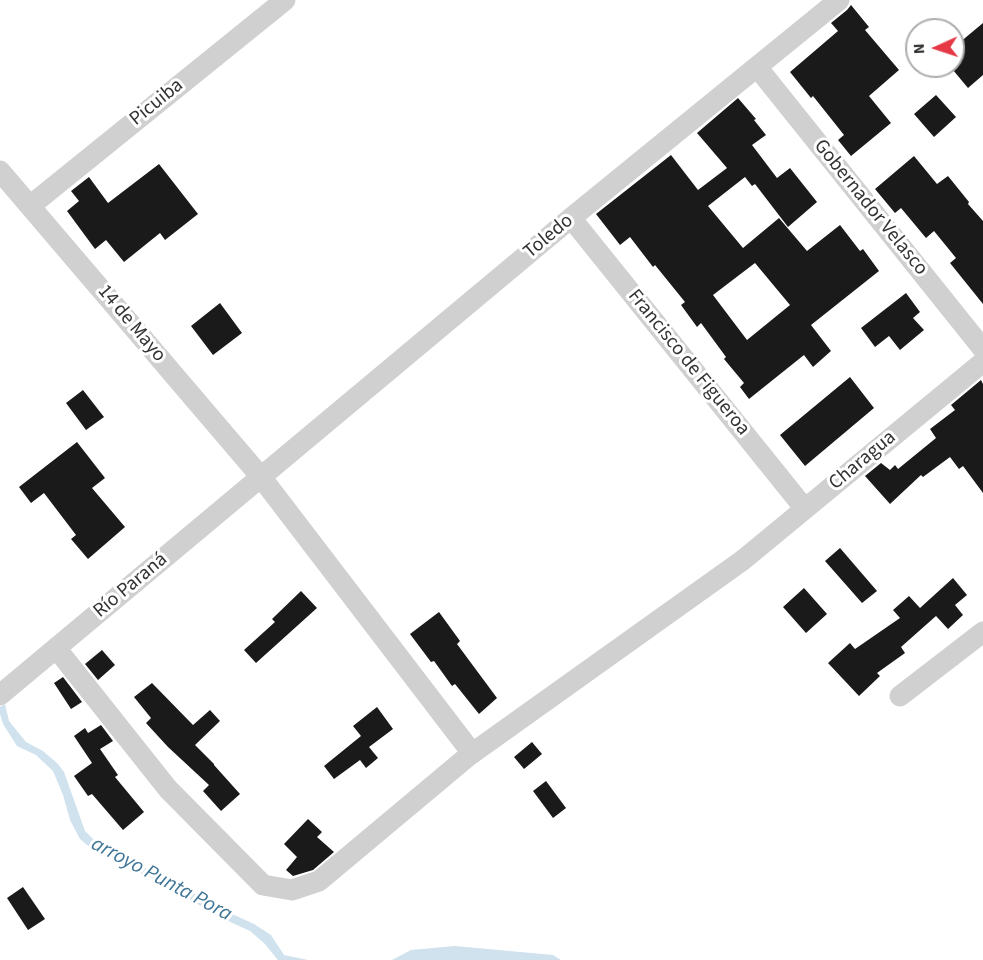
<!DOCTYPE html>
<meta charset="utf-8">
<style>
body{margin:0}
#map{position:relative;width:983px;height:960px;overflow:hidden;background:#fff;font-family:"Source Sans 3",sans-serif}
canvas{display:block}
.north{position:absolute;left:905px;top:18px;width:60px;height:60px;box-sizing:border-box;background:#fff;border:2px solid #adadad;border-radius:50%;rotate:267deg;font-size:16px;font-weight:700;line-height:24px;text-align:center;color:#333}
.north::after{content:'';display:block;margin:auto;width:21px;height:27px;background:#e63946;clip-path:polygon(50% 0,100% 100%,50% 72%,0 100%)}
</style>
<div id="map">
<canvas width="983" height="960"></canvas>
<div class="north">N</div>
</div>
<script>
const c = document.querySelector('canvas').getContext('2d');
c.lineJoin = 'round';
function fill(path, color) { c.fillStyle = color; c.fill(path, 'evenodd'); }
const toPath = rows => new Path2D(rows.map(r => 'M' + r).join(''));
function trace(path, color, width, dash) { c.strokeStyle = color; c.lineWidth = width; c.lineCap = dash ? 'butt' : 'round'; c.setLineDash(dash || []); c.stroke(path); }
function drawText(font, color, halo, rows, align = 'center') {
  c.font = font + ' "Source Sans 3",sans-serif'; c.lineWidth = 6; c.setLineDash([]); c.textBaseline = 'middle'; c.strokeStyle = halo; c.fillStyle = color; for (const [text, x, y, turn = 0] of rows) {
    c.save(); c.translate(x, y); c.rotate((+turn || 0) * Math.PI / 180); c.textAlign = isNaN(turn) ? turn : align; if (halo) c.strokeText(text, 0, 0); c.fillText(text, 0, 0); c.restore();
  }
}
fill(toPath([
 [5,704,9,721,26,742,43,751,58,764,64,772,85,831,93,839,127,861,166,876,217,907,254,924,271,935,284,955,308,960,278,960,264,943,250,931,215,915,164,883,130,869,87,845,80,839,70,820,63,795,53,771,36,755,17,746,3,724,0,714,0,707],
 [455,946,553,955,561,960,392,960,411,950]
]), '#cfe2ee');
fill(toPath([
 [851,5,869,27,865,30,899,70,869,96,891,123,851,156,838,140,844,135,813,96,811,98,790,72,838,31,831,23,847,10],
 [983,23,983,75,968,88,953,70,953,48],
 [936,95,956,117,934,137,914,114],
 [738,98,756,119,754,120,766,135,752,145,777,178,790,168,817,202,788,227,755,184,752,186,745,177,708,206,743,248,779,218,807,251,840,225,860,251,863,249,879,271,811,325,831,351,813,367,804,355,749,399,740,387,744,383,724,359,726,357,701,323,697,327,681,305,685,302,655,265,653,267,630,237,620,245,596,214,671,155,698,190,727,168,697,133],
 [755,263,790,305,747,340,713,295],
 [914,156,937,184,948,176,969,202,968,204,983,221,983,304,950,263,956,258,934,231,926,238,901,208,895,213,875,189],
 [159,164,198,214,165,240,160,233,124,262,106,240,95,249,67,211,79,201,71,191,89,177,108,203],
 [906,293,920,312,913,318,924,330,900,350,889,336,875,347,861,328],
 [220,303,242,333,213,355,191,326],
 [850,377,874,408,805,466,780,435],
 [981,380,983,384,983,493,963,466,959,469,950,457,923,477,921,475,890,504,865,476,881,463,890,470,895,465,898,469,936,438,930,429,955,410,951,405],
 [83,390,104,417,86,430,66,403],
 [77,442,105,478,92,488,125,527,88,559,71,539,76,535,44,493,31,503,19,487],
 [840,548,877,591,862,603,825,561],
 [953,578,967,595,955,605,963,615,948,629,936,616,901,647,905,653,877,673,880,676,859,696,828,663,850,643,855,649,900,618,893,610,909,596,920,608],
 [804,588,827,614,806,633,783,607],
 [301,591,317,608,256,663,244,650,275,622,272,619],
 [439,612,460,641,457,644,497,698,479,714,455,684,452,686,434,661,431,662,410,634],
 [102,650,115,665,98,680,85,664],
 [63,677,82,702,71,709,54,683],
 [152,683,193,725,210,710,220,721,195,745,214,764,214,765,240,794,221,811,203,791,209,785,168,747,146,723,151,718,134,697],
 [377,707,393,729,369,747,378,758,366,768,360,760,334,779,324,766,361,736,353,726],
 [101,725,113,741,100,749,118,775,115,777,144,812,123,830,92,794,88,796,74,776,92,763,74,736,85,728,88,733],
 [532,742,542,754,524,769,514,757],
 [546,781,566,808,553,818,533,791],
 [308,819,322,832,317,837,334,852,313,870,293,876,286,870,297,857,284,844],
 [23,887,45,919,28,930,7,898]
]), '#1a1a1a');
trace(toPath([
 [757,67,983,349],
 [0,171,261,477,472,753,319,881,292,890,263,885,168,789,56,648],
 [30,206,285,0],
 [571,218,805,509],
 [0,695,571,218,839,0],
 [900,696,983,632],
 [467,757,743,560,983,362]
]), '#d0d0d0', 21);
drawText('20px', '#333', '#fff', [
 ["Picuiba",157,103,-39],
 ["Gobernador Velasco",870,208,51],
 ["Toledo",549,237,-40],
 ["14 de Mayo",131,324,50],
 ["Francisco de Figueroa",688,363,51],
 ["Charagua",863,461,-40],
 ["Río Paraná",131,586,-40]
]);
drawText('italic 21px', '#3f7597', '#fff', [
 ["arroyo Punta Pora",161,880,28]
]);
</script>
